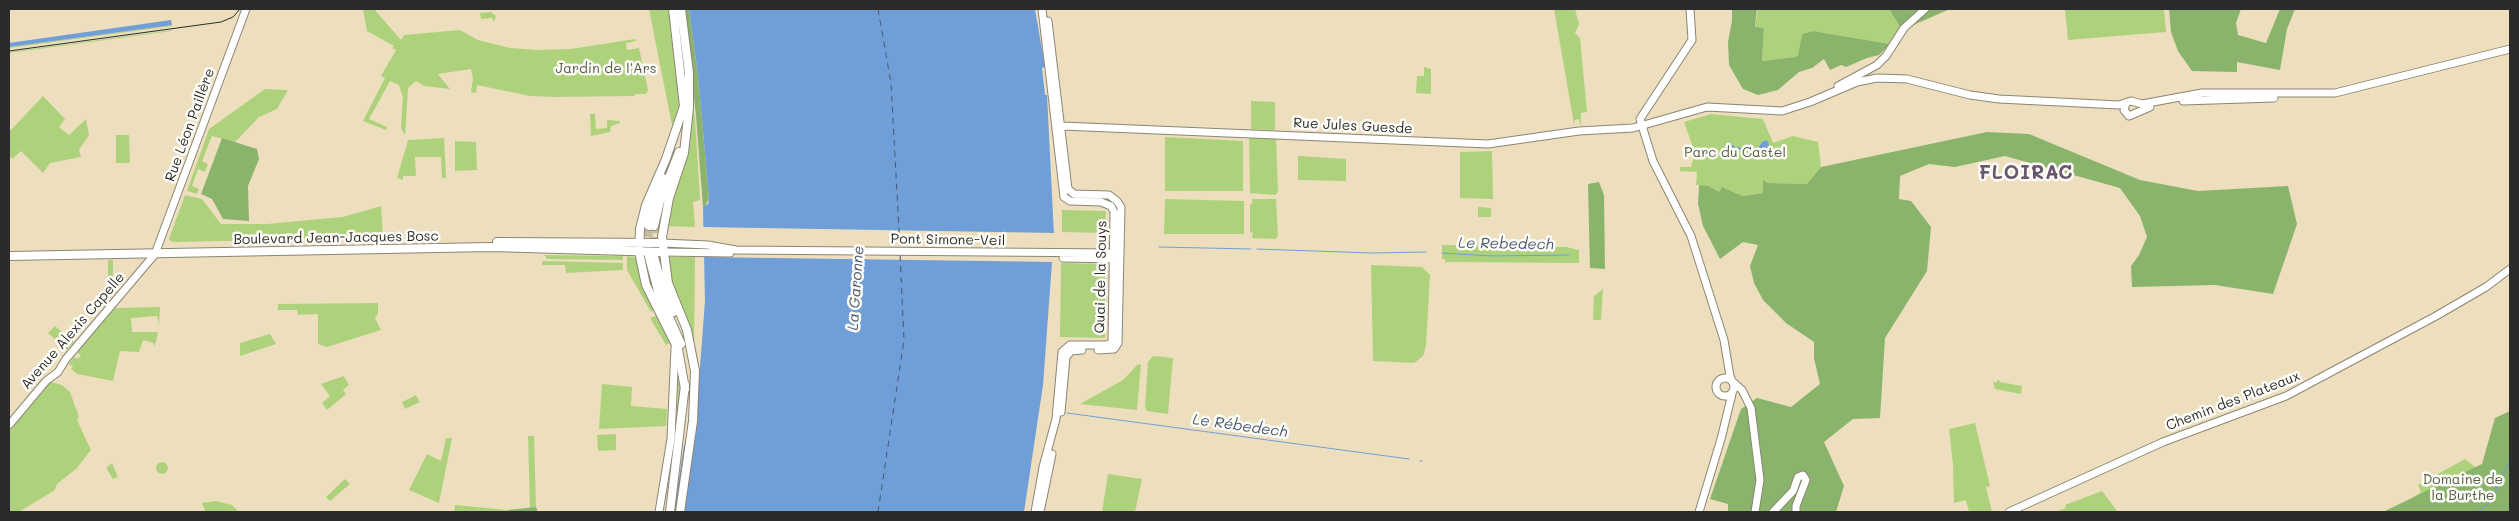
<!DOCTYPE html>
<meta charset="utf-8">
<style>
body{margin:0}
#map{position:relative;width:2519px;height:521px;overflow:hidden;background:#eddfbe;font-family:Mali,sans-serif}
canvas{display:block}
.frame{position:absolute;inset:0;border:10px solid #2b2b2b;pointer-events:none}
</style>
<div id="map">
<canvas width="2519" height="521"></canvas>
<div class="frame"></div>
</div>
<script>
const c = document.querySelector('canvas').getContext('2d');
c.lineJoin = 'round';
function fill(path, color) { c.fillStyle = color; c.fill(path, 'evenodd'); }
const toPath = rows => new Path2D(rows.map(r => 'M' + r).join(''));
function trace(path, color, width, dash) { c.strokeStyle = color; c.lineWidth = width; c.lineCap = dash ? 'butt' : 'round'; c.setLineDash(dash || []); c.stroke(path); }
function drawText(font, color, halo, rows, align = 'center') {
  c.font = font + ' Mali,sans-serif'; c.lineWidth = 5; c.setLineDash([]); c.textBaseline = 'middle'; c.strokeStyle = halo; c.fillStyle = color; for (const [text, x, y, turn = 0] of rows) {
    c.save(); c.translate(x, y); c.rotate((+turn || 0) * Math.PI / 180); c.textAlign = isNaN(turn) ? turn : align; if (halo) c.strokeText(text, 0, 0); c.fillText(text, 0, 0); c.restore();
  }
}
fill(toPath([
 [363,9,374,9,401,40,404,35,460,30,478,40,510,48,538,50,571,49,635,39,636,41,626,43,627,50,639,48,648,90,646,94,636,94,634,96,553,97,530,96,477,85,476,93,471,92,473,79,471,69,438,74,450,89,424,86,416,81,408,88,405,135,401,128,403,97,399,85,390,81,369,119,387,127,386,130,363,121,385,78,381,76,396,50,392,48,394,46,367,31],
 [649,9,669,9,681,111,673,130],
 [1554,9,1575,9,1579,24,1575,33,1580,38,1587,112,1581,113,1581,127,1579,119,1575,120,1574,124],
 [1758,9,1889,9,1900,27,1890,44,1813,31,1802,34,1798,55,1795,57,1762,61,1764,28,1755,28],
 [2065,9,2164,9,2166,32,2068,40],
 [491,12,496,16,494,22,492,18,481,19,480,13],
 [172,25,172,26,9,48,9,47],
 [172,30,172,31,9,53,9,52],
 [1424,67,1431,69,1431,94,1416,93,1417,76,1424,76],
 [265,89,288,90,277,109,259,117,235,142,212,136,202,161,208,164,205,172,198,169,192,186,199,189,197,194,187,191,209,129],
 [43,96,65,119,59,127,69,135,86,119,89,135,79,150,81,157,50,163,43,173,21,151,12,159,9,155,9,132],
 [1251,101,1275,102,1275,130,1251,129],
 [692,105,695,117,700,200,693,202,695,227,664,226,684,162,691,129],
 [590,114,595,114,596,129,607,128,607,120,620,121,620,123,611,126,610,132,591,136],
 [1711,114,1763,119,1773,143,1793,136,1818,142,1821,167,1807,184,1768,183,1763,180,1764,193,1743,196,1722,187,1719,192,1709,186,1696,185,1697,172,1680,171,1680,167,1691,167,1695,153,1684,122],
 [116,135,129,135,130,163,116,163],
 [1165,137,1243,141,1243,191,1165,191],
 [1249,137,1276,138,1278,192,1275,195,1250,193],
 [444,138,446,178,442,178,441,157,415,157,416,176,403,176,403,180,397,178,408,140],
 [455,141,476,142,477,170,455,171],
 [1492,151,1493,199,1460,198,1460,152],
 [1298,156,1346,159,1346,181,1298,180],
 [185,195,202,199,221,224,267,224,343,217,381,206,383,238,172,242,169,239],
 [1165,199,1244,201,1244,234,1164,234],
 [1252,199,1276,199,1278,235,1276,239,1252,238,1253,232,1250,233,1250,204,1252,204],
 [1478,207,1491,208,1491,217,1478,217],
 [1062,210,1106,211,1105,233,1062,232],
 [1442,245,1566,247,1579,250,1579,263,1445,262,1445,259,1442,259],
 [544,255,623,256,623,260,547,259],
 [627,256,638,258,655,309,651,312,627,270],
 [666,257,695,257,694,348,674,295],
 [108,260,113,260,113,278,108,280],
 [542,261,623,263,623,270,566,273,565,265,542,265],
 [1061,263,1105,264,1105,338,1060,337],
 [1371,265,1422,267,1430,275,1426,346,1423,356,1414,363,1373,361],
 [1603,289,1601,320,1593,320,1594,296],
 [378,303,378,314,375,318,381,330,327,347,318,344,318,314,298,315,297,310,278,310,278,304],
 [160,307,159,325,157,316,131,318,132,332,158,332,155,346,153,343,143,340,139,352,120,351,113,381,77,374,71,369,73,366,69,364,74,357,78,359,81,355,76,352,113,310,116,308],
 [658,315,671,342,666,345,650,318],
 [55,326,74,342,67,350,48,333],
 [270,334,276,344,240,356,240,343],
 [1153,356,1173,358,1168,414,1147,411,1145,407,1148,362],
 [678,364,682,382,679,415,677,415],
 [1141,364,1137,410,1080,404,1123,380,1137,365],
 [344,376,349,385,343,390,346,394,327,410,322,403,330,396,321,384],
 [1998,379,2000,382,2022,386,2021,394,1995,389,1993,381,1996,383],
 [51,382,62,385,70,392,79,417,77,420,91,450,76,469,57,484,55,490,19,512,9,512,9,431],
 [602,384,632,387,631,406,667,409,666,426,599,429],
 [416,395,420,402,405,409,402,402],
 [1975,423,1990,486,1986,487,1992,512,1969,512,1966,500,1954,503,1953,464,1949,429],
 [616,434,616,450,598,451,597,435],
 [528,436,534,436,536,507,530,508],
 [446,438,452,438,439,503,409,490,427,454,441,461],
 [2465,459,2485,475,2510,512,2393,512,2421,492,2418,485],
 '156 468a6 6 0 1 1 12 0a6 6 0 1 1-12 0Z',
 [112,463,118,477,113,479,106,468],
 [1108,474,1142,479,1135,512,1102,512],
 [345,479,350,484,330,501,326,497],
 [2102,491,2118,512,2055,512,2066,508,2065,505],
 [216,501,232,505,239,512,201,512,205,510,202,503],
 [455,505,508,510,508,512,454,512]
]), '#aed27c');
fill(toPath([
 [684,9,689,9,698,75,709,198,705,207,703,207,696,116],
 [1732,9,1757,9,1755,27,1764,28,1762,61,1795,57,1798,55,1802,34,1813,31,1890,44,1879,55,1867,58,1846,67,1841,65,1830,70,1824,59,1812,68,1799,72,1778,90,1758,95,1743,89,1729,65,1728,42,1732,21],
 [1889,9,1950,9,1902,30],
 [2169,9,2241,9,2236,23,2238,35,2266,43,2280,9,2295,9,2287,29,2280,70,2237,62,2237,72,2192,71,2178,51,2171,32],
 [1987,132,2029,134,2140,180,2198,191,2288,186,2297,224,2273,294,2215,285,2132,287,2131,266,2139,255,2147,237,2140,216,2120,188,2005,156,1955,167,1929,164,1900,176,1899,199,1911,201,1931,227,1927,271,1885,338,1880,418,1853,419,1824,442,1844,486,1836,512,1728,512,1728,504,1710,499,1741,409,1757,398,1791,407,1820,384,1814,358,1814,342,1786,323,1763,300,1754,283,1750,266,1758,245,1743,242,1720,259,1703,226,1698,204,1699,185,1709,186,1719,192,1722,187,1743,196,1763,193,1763,180,1768,183,1807,184,1821,167],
 [222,138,257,149,259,159,248,186,249,221,223,219,212,199,201,194],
 [1599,182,1604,195,1605,269,1590,268,1588,184],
 [2510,411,2510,512,2383,512,2482,464,2495,418],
 [536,507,538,512,508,512,508,510]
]), '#8ab46c');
fill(toPath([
 [689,9,1035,9,1045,67,1042,68,1045,95,1047,95,1054,235,1043,385,1024,512,674,512,684,445,695,434,705,301,703,207,708,204,709,198,698,75],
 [171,20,172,25,9,47,9,43],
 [1767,140,1769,145,1767,149,1758,152,1751,147,1741,150,1724,145,1729,142,1735,147,1743,148,1749,144,1757,150,1762,142]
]), '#709ed9');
fill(toPath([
 [702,227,1056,233,1056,247,1055,262,702,257]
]), '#eddfbe');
trace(toPath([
 [1159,247,1251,249],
 [1257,249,1372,253,1426,252],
 [1442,253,1492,256,1569,255],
 [1067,413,1409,459],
 [1420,461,1422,461],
 [2477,512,2491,502,2510,460]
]), '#709ed9', 1);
trace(toPath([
 [878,9,891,83,900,249],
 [878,512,904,340,900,253]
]), '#475971', 1, [6, 5]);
trace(toPath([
 [648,249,649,226],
 [654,257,654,226]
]), '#c6bba1', 8, [8, 4]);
const secondary = toPath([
 [1690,9,1692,40,1640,119,1653,161,1691,236,1724,340,1730,376,1732,381,1742,390,1751,408,1760,480,1755,512],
 [1048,21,1068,189,1074,194,1109,195,1117,201,1121,207,1118,343,1114,349,1098,350],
 [1838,86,1877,65,1886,56,1904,28,1925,9],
 [2183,101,2274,98],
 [2126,103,2124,110,2129,116,2150,107],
 [1062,126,1488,144,1579,131,1633,128,1707,107,1782,111,1810,102,1857,82,1877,78,1907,79,1970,95,1999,99,2119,105,2131,101,2142,104,2202,93,2335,93,2510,49],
 [662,243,708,245,736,250,1117,253],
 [663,252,730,253],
 [1063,258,1117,259],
 '1716 387a9 9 0 1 1 18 0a9 9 0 1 1-18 0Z',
 [1061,412,1066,357,1071,351,1082,350],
 [9,425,46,381,58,372,66,359,155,254,246,9],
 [659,512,671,439,675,348],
 [1035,512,1043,467,1056,419,1062,352,1070,345,1105,345,1112,343,1114,212,1111,206,1101,202,1070,201,1064,197,1042,9],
 [1040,512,1052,454],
 [1699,512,1721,439,1732,394],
 [1773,512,1793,491,1798,477,1803,475,1806,480,1796,506,1796,512],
 [2009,512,2163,442,2286,396,2436,316,2486,287,2510,269]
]);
const primary = toPath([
 [673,9,684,106,666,159,646,205,640,229,639,252,646,285,678,349,685,389],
 [649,226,655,200,663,178],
 [654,226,660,201,679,152],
 [497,242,662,243],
 [9,256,491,247,663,252],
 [649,257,659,295,681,344],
 [654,257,664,292,674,312],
 [670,512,685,385],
 [680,512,693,421,695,371,687,330,668,283,662,237,669,198,684,153,689,108,689,73,681,9]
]);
trace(secondary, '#8c8574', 9);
trace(primary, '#8c8574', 10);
trace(secondary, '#fff', 7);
trace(primary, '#fff', 8);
trace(toPath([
 [9,51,221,22,233,17,240,9]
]), '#2b2b2b', 1);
drawText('14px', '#525d43', '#fdfcf7', [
 ["Jardin de l'Ars",606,69],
 ["Parc du Castel",1735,153],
 ["Domaine de",2463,480],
 ["la Burthe",2463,496]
]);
drawText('14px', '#2b2b2b', '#fdfcf7', [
 ["Rue Léon Paillère",190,125,-70],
 ["Rue Jules Guesde",1353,126,3],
 ["Boulevard Jean-Jacques Bosc",336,238,-1],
 ["Pont Simone-Veil",948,240,1],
 ["Quai de la Souys",1101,277,-89],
 ["Avenue Alexis Capelle",73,331,-49],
 ["Chemin des Plateaux",2233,401,-21]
]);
drawText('italic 15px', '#475971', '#fdfcf7', [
 ["Le Rebedech",1506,244,1],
 ["La Garonne",856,288,-86],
 ["Le Rébedech",1240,426,8]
]);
c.letterSpacing = '1px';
drawText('bold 19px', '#69586d', '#fdfcf7', [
 ["FLOIRAC",2026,173]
]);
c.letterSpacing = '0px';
</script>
